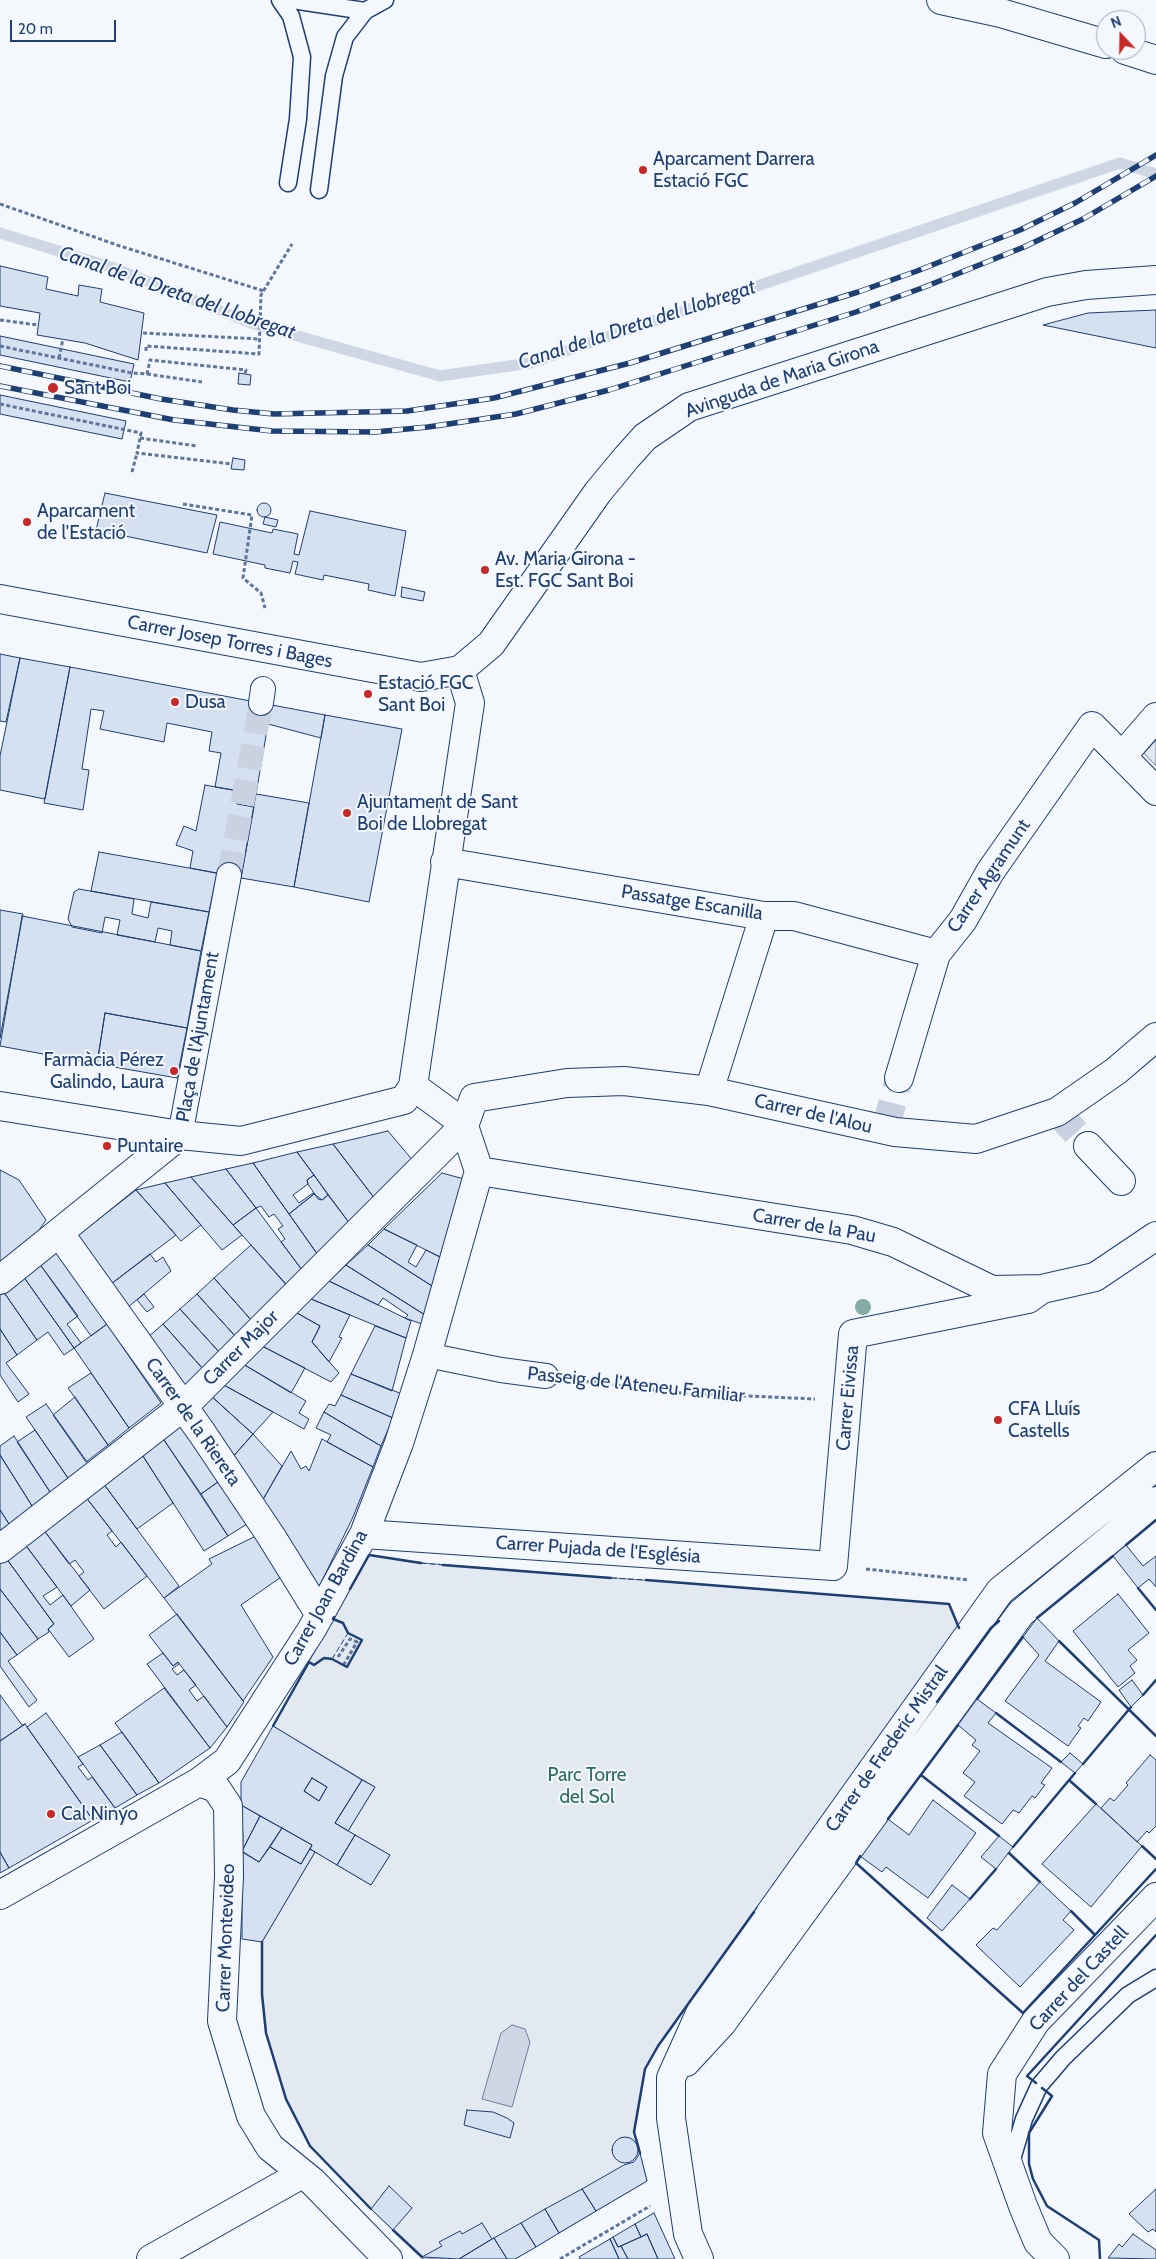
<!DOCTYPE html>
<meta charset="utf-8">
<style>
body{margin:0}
#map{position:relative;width:1156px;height:2259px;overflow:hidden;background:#f4f7fb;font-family:Cabin,sans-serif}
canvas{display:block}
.north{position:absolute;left:1096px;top:10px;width:50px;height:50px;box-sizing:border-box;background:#f4f7fb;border:1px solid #9eadc5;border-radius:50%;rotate:339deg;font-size:14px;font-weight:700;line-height:20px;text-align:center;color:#1d3f73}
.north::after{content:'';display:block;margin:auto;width:18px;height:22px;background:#c62828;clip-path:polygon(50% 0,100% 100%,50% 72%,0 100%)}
.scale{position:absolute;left:10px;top:20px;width:106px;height:22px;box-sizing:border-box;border:2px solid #1d3f73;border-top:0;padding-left:6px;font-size:15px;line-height:18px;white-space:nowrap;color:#1d3f73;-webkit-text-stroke:4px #f4f7fb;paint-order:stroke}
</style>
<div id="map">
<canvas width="1156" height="2259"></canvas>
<div class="north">N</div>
<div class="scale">20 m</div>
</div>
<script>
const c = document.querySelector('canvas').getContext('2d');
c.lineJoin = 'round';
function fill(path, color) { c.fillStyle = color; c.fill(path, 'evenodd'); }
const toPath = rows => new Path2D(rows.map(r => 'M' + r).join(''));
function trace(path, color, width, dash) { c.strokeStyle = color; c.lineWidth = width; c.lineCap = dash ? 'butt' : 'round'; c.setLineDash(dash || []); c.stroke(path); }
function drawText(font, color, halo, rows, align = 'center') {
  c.font = font + ' Cabin,sans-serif'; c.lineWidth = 4; c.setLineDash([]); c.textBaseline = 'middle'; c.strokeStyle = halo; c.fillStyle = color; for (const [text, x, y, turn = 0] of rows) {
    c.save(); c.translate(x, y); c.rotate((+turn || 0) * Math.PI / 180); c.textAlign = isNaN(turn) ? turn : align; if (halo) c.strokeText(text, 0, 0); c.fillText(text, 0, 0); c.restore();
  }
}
const green = toPath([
 [1156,740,1156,766,1144,753,1156,740],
 [369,1555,410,1562,949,1604,960,1630,873,1746,658,2046,645,2069,634,2132,647,2181,515,2259,423,2259,371,2209,310,2146,286,2099,266,2033,262,1994,262,1942,315,1852,371,1885,390,1855,348,1831,375,1787,273,1726,369,1555]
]);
fill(green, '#e3e9f0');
trace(green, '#687fa3', 1);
const water = toPath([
 [512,2025,525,2029,530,2042,512,2107,482,2099,501,2033,512,2025]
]);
fill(water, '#cfd7e4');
trace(water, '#687fa3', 1);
trace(toPath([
 [0,233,117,269,251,323,440,376,530,363,1120,163,1156,174]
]), '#cfd7e4', 11);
const building = toPath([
 [0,266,48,277,46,289,78,296,79,285,102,289,100,302,144,313,138,360,85,343,37,335,40,313,0,306,0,266],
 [1156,310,1156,348,1043,325,1088,313,1156,310],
 [0,336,134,364,130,382,0,355,0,336],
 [239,373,251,375,250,385,238,384,239,373],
 [0,395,126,421,122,439,0,414,0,395],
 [233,458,245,460,244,470,231,469,233,458],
 [105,493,217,515,207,553,96,530,105,493],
 '257 510a7 7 0 1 1 14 0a7 7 0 1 1-14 0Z',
 [310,511,406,531,395,596,368,590,369,584,324,575,323,580,295,574,298,562,293,561,290,573,265,568,265,565,213,554,220,522,272,533,273,529,298,534,294,554,299,555,310,511],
 [265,517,278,520,276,527,263,524,265,517],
 [402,587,425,592,423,601,401,597,402,587],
 [0,654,20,658,6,722,0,721,0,654],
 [20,658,70,667,45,799,0,790,0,756,20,658],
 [70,667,325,715,321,738,268,724,256,794,215,787,221,753,209,751,212,732,167,723,164,742,100,729,104,711,91,709,82,769,89,770,83,810,44,803,70,667],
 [325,715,402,729,369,902,294,887,325,715],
 [205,785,239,791,237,804,254,807,241,878,190,868,193,851,176,845,184,826,196,831,205,785],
 [256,794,309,803,294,887,241,878,256,794],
 [99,852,217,873,209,912,91,891,99,852],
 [79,889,134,899,132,914,148,918,151,902,209,912,201,951,170,945,172,931,158,928,155,942,117,935,120,920,105,917,102,933,72,927,68,919,74,892,79,889],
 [0,910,23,914,0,1038,0,910],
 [22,916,201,951,187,1028,105,1013,97,1064,0,1046,22,916],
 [105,1013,187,1028,177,1078,97,1064,105,1013],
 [388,1131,414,1162,375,1199,333,1144,388,1131],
 [333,1144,375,1199,350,1224,297,1152,333,1144],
 [297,1152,314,1175,307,1180,308,1184,293,1195,299,1203,313,1193,314,1194,289,1214,253,1163,297,1152],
 [253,1163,318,1255,302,1270,281,1242,285,1239,278,1229,283,1226,274,1214,269,1217,261,1206,256,1208,226,1169,253,1163],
 [226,1169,256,1208,233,1225,191,1177,226,1169],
 [0,1170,19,1180,46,1220,31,1242,0,1265,0,1170],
 [442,1173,464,1179,440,1257,384,1229,442,1173],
 [314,1175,328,1195,322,1200,318,1199,308,1184,307,1180,314,1175],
 [191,1177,242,1235,222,1250,165,1183,191,1177],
 [165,1183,201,1225,181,1241,136,1190,165,1183],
 [136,1190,176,1235,111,1284,78,1235,136,1190],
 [314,1194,322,1200,328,1195,350,1224,318,1255,289,1214,314,1194],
 [256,1208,302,1270,287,1285,233,1225,256,1208],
 [384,1229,417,1245,408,1262,416,1267,426,1250,440,1257,432,1286,368,1245,384,1229],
 [251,1245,288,1287,252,1321,214,1278,251,1245],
 [368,1245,432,1286,425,1315,346,1265,368,1245],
 [57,1249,107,1324,91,1336,39,1263,57,1249],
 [150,1254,156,1262,163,1257,171,1271,127,1308,111,1284,150,1254],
 [39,1263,78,1316,67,1324,81,1343,74,1348,23,1276,39,1263],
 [346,1265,425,1315,422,1324,405,1318,408,1315,383,1298,378,1305,329,1281,346,1265],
 [23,1276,74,1348,64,1355,48,1332,37,1340,3,1291,23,1276],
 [214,1278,252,1321,236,1337,197,1294,214,1278],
 [329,1281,411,1321,406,1338,311,1299,329,1281],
 [3,1291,37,1340,17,1355,0,1329,0,1293,3,1291],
 [144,1294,154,1307,147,1312,137,1300,144,1294],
 [197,1294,236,1337,220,1353,180,1309,197,1294],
 [311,1299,350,1315,339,1337,342,1338,329,1362,312,1342,320,1326,297,1313,311,1299],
 [180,1309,220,1353,203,1369,163,1324,180,1309],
 [297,1313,320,1326,312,1342,339,1373,331,1382,262,1346,297,1313],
 [107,1324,161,1403,129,1428,74,1348,107,1324],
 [163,1324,203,1369,182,1389,147,1338,163,1324],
 [375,1326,406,1338,392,1391,351,1374,375,1326],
 [0,1329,17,1355,6,1363,29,1394,18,1402,0,1375,0,1329],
 [262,1346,305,1368,291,1393,243,1364,262,1346],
 [243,1364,306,1401,299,1413,309,1419,304,1429,222,1384,243,1364],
 [91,1373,129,1428,108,1445,68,1388,91,1373],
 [351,1374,402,1394,393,1418,341,1395,351,1374],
 [222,1384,273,1412,253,1434,210,1395,222,1384],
 [210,1395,253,1434,231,1459,197,1409,210,1395],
 [341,1395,393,1418,381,1446,324,1412,329,1404,335,1406,341,1395],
 [75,1397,108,1445,86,1462,53,1415,75,1397],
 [46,1404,90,1466,70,1481,26,1417,46,1404],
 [324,1412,381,1446,373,1467,327,1442,331,1435,316,1428,324,1412],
 [182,1421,222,1479,201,1494,162,1437,182,1421],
 [35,1430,70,1481,52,1495,17,1442,35,1430],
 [253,1434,282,1466,261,1503,231,1459,253,1434],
 [14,1436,52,1495,34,1509,0,1455,0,1446,14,1436],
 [162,1437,228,1536,204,1551,141,1453,162,1437],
 [322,1439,373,1467,353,1517,316,1593,261,1503,291,1451,301,1469,306,1466,309,1471,322,1439],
 [141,1453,173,1503,137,1529,103,1483,141,1453],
 [0,1455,34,1509,11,1527,0,1510,0,1455],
 [222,1479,250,1522,228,1536,201,1494,222,1479],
 [103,1483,179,1586,164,1598,85,1496,103,1483],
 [85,1496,112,1531,107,1535,116,1547,121,1542,147,1576,104,1609,79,1576,84,1572,75,1560,69,1564,43,1529,85,1496],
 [0,1510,11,1527,0,1535,0,1510],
 [43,1529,90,1590,71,1606,24,1543,43,1529],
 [258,1535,284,1575,241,1605,273,1657,243,1701,164,1598,212,1564,209,1559,258,1535],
 [24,1543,57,1587,43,1596,50,1605,63,1595,94,1639,69,1657,48,1629,54,1624,6,1558,24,1543],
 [1126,1545,1143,1566,1156,1556,1156,1587,1149,1579,1138,1588,1113,1556,1126,1545],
 [6,1558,54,1624,48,1629,49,1632,38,1639,0,1589,0,1562,6,1558],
 [0,1589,38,1639,17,1655,0,1632,0,1589],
 [1118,1594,1149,1633,1128,1650,1137,1660,1130,1666,1135,1673,1118,1687,1073,1631,1118,1594],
 [177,1614,244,1702,227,1727,178,1662,173,1666,149,1635,177,1614],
 [1037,1618,1059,1641,1045,1661,1101,1702,1088,1721,1084,1718,1078,1726,1081,1728,1068,1746,1005,1701,1039,1655,1023,1637,1037,1618],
 [0,1632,17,1655,8,1661,37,1700,29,1707,0,1666,0,1632],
 [163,1653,173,1666,178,1662,179,1664,172,1669,177,1675,184,1670,196,1685,189,1690,197,1701,204,1696,227,1727,210,1748,147,1664,163,1653],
 [1132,1680,1143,1695,1131,1707,1119,1690,1132,1680],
 [164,1688,210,1748,159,1783,115,1723,164,1688],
 [0,1695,22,1725,25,1724,0,1741,0,1695],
 [977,1699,996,1713,988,1723,1052,1768,1041,1783,1045,1785,1035,1798,1032,1796,1019,1813,1013,1810,1002,1824,964,1796,975,1782,963,1773,980,1751,972,1745,976,1740,958,1725,977,1699],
 [46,1713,83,1764,78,1767,88,1780,92,1777,115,1808,93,1820,27,1727,46,1713],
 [25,1724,93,1820,9,1868,0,1852,0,1741,25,1724],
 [273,1726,362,1780,335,1823,355,1835,337,1865,310,1849,312,1845,241,1805,241,1782,273,1726],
 [312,1778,327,1787,319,1801,304,1791,312,1778],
 [122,1732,159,1783,137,1795,100,1745,122,1732],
 [100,1745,137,1795,115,1808,78,1757,100,1745],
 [1070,1753,1083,1764,1075,1773,1061,1762,1070,1753],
 [1150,1755,1156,1760,1156,1826,1149,1833,1147,1831,1137,1842,1101,1808,1110,1798,1114,1801,1128,1785,1126,1783,1150,1755],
 [312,1778,327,1787,319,1801,304,1791,312,1778],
 [362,1780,375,1787,348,1831,335,1823,362,1780],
 [933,1800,976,1833,928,1898,886,1867,882,1872,860,1856,888,1819,909,1835,933,1800],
 [1096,1804,1142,1846,1091,1907,1042,1864,1096,1804],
 [241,1805,260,1816,242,1851,243,1837,241,1805],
 [260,1816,282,1828,259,1862,242,1851,260,1816],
 [282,1828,312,1845,301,1864,270,1847,282,1828],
 [355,1835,390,1855,371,1885,337,1865,355,1835],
 [999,1836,1013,1847,996,1869,981,1857,999,1836],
 [270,1847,301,1864,310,1849,315,1852,262,1942,242,1939,242,1852,259,1862,270,1847],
 [0,1852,9,1868,0,1873,0,1852],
 [1040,1882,1071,1911,1063,1920,1074,1930,1020,1987,976,1945,993,1928,997,1930,1040,1882],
 [952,1885,970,1899,942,1931,927,1918,952,1885],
 [467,2110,493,2112,507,2118,514,2123,510,2138,464,2125,467,2110],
 '612 2150a13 13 0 1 1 26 0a13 13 0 1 1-26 0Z',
 [640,2153,647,2181,596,2211,582,2189,624,2165,634,2162,640,2153],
 [389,2186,412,2208,393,2230,371,2209,389,2186],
 [582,2189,596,2211,559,2233,545,2209,582,2189],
 [1156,2189,1156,2232,1153,2229,1148,2232,1129,2214,1156,2189],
 [545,2209,559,2233,536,2247,521,2223,545,2209],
 [654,2213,675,2259,658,2259,647,2234,641,2237,635,2224,654,2213],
 [482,2223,492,2239,459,2259,422,2257,442,2246,439,2242,460,2231,462,2234,482,2223],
 [521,2223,536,2247,515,2259,507,2259,494,2238,521,2223],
 [635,2224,641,2237,618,2247,613,2237,635,2224],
 [647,2234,658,2259,628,2259,621,2246,647,2234],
 [1133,2234,1156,2250,1156,2259,1108,2258,1119,2244,1122,2247,1133,2234],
 [613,2237,618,2247,621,2246,628,2259,619,2259,610,2239,613,2237],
 [494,2238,507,2259,459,2259,492,2239,494,2238],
 [610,2239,619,2259,580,2259,579,2257,610,2239]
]);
fill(building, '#d5e0f0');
trace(building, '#1d3f73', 1);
trace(toPath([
 [229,875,261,703]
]), '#c9d2e0', 24, [24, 12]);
trace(toPath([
 [1057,1112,1088,1146],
 [885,1130,899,1078]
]), '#c9d2e0', 28, [28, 14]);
const service = toPath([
 [280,0,291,16,302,57,298,119,288,183],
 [292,0,365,11],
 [319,190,334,76,345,37,365,11,385,0],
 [1010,2166,1024,2119,1039,2086,1063,2058,1128,1995,1156,1978]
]);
const pedestrian = toPath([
 [261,703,263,689],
 [180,1135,229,875],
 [427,1355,501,1370,546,1376]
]);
const minor = toPath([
 [0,599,421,677,460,670,491,644,598,492,627,457,645,437,689,407,1047,292,1086,285,1156,280],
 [1123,755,1156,717],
 [445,862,764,916,794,916,936,954],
 [899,1078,936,954,963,920,990,872,1092,726,1156,791],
 [413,1086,458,1119,464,1126,479,1171],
 [709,1091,764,916],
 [0,1106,180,1135,241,1141,404,1100,413,1086,470,703,460,670],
 [1088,1146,1121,1181],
 [479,1171,852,1230,893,1242,992,1290,1042,1289,1095,1277,1156,1236],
 [60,1234,202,1433,271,1536,320,1615],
 [0,1280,180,1135],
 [364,1534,833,1566,853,1334,1028,1299,1042,1289],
 [0,1549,184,1406,464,1126,474,1098,567,1083,624,1081,709,1091,895,1132,976,1139,1057,1112,1116,1071,1156,1037],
 [199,1782,216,1788,228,1806,229,1876,222,2021,251,2116,270,2147,313,2182,388,2259],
 [0,1895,199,1782,227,1761,312,1629,364,1534,399,1443,427,1355,479,1171],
 [686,2062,722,2023,1021,1613,1156,1501],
 [151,2259,302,2174],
 [699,2259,688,2234,671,2118,671,2078,702,2009,1000,1591,1156,1466],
 [1055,2259,1038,2242,1023,2206,997,2133,1002,2074,1036,2021,1156,1897]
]);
const primary = toPath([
 [941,0,1001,13,1106,44],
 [1125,50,1156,60]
]);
trace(service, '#1d3f73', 19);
trace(pedestrian, '#1d3f73', 26);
trace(minor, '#1d3f73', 30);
trace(primary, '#1d3f73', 30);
trace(toPath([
 [0,204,120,246,264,291],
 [0,320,38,325],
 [143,333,259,339],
 [0,346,132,373,147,374,150,360,246,370,245,374],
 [146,351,146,346,259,354,261,295,292,244],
 [59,358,63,339],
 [147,374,202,382],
 [0,404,141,433,137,453,232,464],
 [140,438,197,446],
 [132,472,137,453],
 [183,504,252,515,243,578,261,593,265,608],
 [574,1380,681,1393,815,1399],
 [866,1569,969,1580],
 [338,1657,350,1639,357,1642,343,1666],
 [560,2259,650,2206]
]), '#5e769c', 3, [4, 2.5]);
trace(service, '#f4f7fb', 16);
trace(pedestrian, '#f4f7fb', 24);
trace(minor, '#f4f7fb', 28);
trace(primary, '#f4f7fb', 28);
const rail = toPath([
 [0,366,161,399,233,410,274,414,407,411,494,398,630,363,858,292,917,271,1020,230,1075,203,1156,155],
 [0,386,174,420,272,431,375,432,428,427,516,414,609,390,856,312,922,288,1024,247,1083,219,1156,176]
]);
trace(rail, '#1d3f73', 5.5);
trace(rail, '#f4f7fb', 4, [11]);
trace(toPath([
 [421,1563,443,1565],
 [611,1578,646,1580],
 [332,1659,348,1633],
 [754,1912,759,1905]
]), '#1d3f73', 1, [6, 2.5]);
trace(toPath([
 [1126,1545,1156,1520],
 [443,1565,611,1578],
 [646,1580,949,1604,959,1628],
 [1138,1588,1156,1610],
 [350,1589,369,1555,421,1563],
 [1037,1618,1113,1556],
 [1059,1641,1156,1736],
 [1143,1695,1156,1680],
 [977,1699,1023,1637],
 [937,1702,991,1628,999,1621],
 [996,1713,1061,1762],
 [273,1726,309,1662,314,1665,324,1658,332,1659,347,1667,362,1640,348,1633,343,1623,333,1619,334,1617],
 [1083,1764,1131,1707],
 [921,1775,999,1836],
 [1069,1780,1096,1804],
 [888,1819,958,1725],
 [1142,1846,1156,1859],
 [1013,1847,1075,1773],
 [1009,1853,1040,1882],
 [860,1856,856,1863,1023,2013,1156,1869],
 [970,1899,996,1869],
 [1071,1911,1095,1935],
 [262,1942,262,1994,266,2033,286,2099,310,2146,371,2209],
 [1036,2083,1027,2076,1156,1935],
 [1042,2088,1052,2096,1029,2133,1029,2164,1033,2179,1047,2206,1099,2240,1100,2259],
 [640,2153,634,2132,645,2069,658,2046,754,1912],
 [393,2230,422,2257]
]), '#1d3f73', 2.5);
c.fillStyle = '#86aba6';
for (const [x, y] of [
 [863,1307]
]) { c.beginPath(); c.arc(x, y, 8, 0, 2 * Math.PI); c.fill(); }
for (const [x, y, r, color] of [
 [643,170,5,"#c62828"],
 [53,388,6,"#c62828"],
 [27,522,5,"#c62828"],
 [485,570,5,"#c62828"],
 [368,694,5,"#c62828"],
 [175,702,5,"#c62828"],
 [347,813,5,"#c62828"],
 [174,1071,5,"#c62828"],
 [107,1146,5,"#c62828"],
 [998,1420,5,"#c62828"],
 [51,1814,5,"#c62828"]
]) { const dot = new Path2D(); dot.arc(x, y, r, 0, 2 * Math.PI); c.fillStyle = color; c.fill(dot); trace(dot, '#f4f7fb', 2); }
drawText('19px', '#1d3f73', '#f4f7fb', [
 ["Aparcament Darrera",653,159],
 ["Estació FGC",653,181],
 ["Sant Boi",64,388],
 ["Aparcament",37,511],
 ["de l'Estació",37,533],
 ["Av. Maria Girona -",495,559],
 ["Est. FGC Sant Boi",495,581],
 ["Estació FGC",378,683],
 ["Sant Boi",378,705],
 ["Dusa",185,702],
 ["Ajuntament de Sant",357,802],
 ["Boi de Llobregat",357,824],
 ["Farmàcia Pérez",164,1060,"right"],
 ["Galindo, Laura",164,1082,"right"],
 ["Puntaire",117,1146],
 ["CFA Lluís",1008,1409],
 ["Castells",1008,1431],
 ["Cal Ninyo",61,1814]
], 'left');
drawText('19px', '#1d3f73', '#f4f7fb', [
 ["Avinguda de Maria Girona",782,379,-19],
 ["Carrer Josep Torres i Bages",230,642,11],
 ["Carrer Agramunt",989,876,-56],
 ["Passatge Escanilla",692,903,9],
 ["Plaça de l'Ajuntament",198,1037,-80],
 ["Carrer de l'Alou",813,1114,13],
 ["Carrer de la Pau",814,1226,10],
 ["Carrer Major",241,1348,-45],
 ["Passeig de l'Ateneu Familiar",636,1385,6],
 ["Carrer Eivissa",848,1398,-85],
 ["Carrer de la Riereta",193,1422,55],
 ["Carrer Pujada de l'Església",598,1550,4],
 ["Carrer Joan Bardina",326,1598,-61],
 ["Carrer de Frederic Mistral",887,1749,-55],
 ["Carrer Montevideo",226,1938,-88],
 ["Carrer del Castell",1079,1979,-47]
]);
drawText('19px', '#2c6c60', '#f4f7fb', [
 ["Parc Torre",587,1775],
 ["del Sol",587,1797]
]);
drawText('italic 20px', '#1d3f73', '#f4f7fb', [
 ["Canal de la Dreta del Llobregat",177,293,19],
 ["Canal de la Dreta del Llobregat",637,325,-18]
]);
</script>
